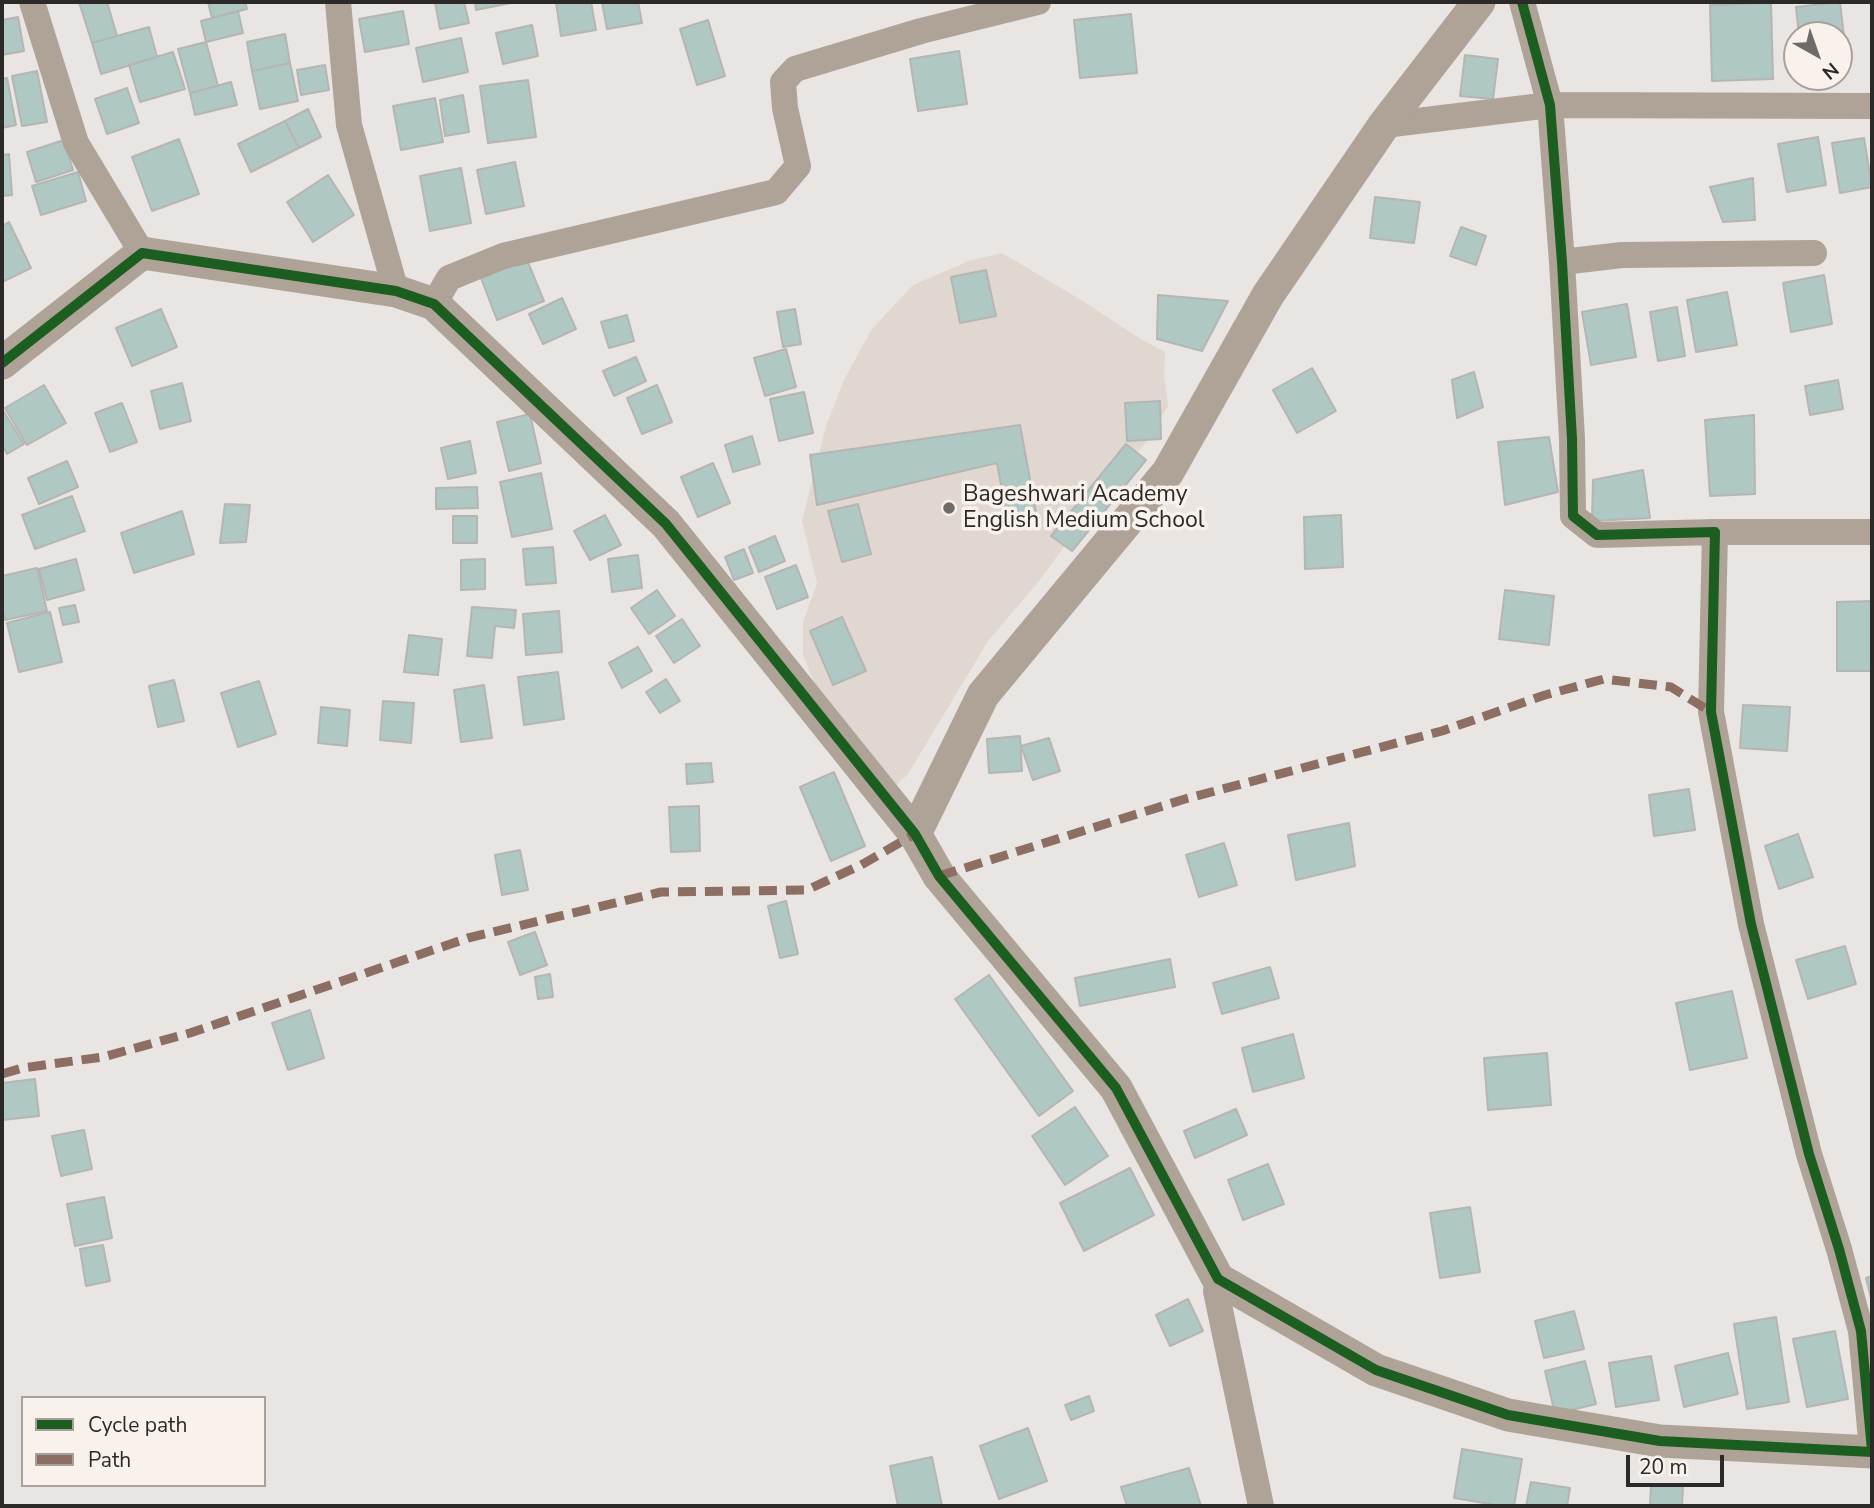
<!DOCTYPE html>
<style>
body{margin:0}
#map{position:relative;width:1874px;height:1508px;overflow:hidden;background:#e8e5e2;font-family:"Nunito Sans",sans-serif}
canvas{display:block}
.frame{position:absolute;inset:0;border:4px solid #2c2a28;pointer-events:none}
.legend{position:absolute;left:21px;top:1396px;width:245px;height:91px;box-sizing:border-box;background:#f9f1ec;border:2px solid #a7a19e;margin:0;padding:9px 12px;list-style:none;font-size:21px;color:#2c2a28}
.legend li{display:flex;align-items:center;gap:14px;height:35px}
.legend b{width:35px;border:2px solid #a7a19e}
.north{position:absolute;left:1783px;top:21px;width:70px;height:70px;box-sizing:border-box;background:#f9f1ec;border:2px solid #a7a19e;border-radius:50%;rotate:140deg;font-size:19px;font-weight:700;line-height:28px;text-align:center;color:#2c2a28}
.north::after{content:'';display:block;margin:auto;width:24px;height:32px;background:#6e6b69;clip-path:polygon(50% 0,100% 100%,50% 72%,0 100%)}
.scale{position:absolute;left:1626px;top:1455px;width:98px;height:32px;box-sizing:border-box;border:4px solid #2c2a28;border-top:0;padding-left:9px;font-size:21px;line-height:24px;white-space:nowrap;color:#2c2a28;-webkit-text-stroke:5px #f9f1ec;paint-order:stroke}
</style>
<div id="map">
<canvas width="1874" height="1508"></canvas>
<div class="frame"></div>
<ul class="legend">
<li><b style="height:9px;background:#1b5e20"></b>Cycle path</li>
<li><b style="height:9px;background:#8d6e63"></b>Path</li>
</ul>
<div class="north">N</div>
<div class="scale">20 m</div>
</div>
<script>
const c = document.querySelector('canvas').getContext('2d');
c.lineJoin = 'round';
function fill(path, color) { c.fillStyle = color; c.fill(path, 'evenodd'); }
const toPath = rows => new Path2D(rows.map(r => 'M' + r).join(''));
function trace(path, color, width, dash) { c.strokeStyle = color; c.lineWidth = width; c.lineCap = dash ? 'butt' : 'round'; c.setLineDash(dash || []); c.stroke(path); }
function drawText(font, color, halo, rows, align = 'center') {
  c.font = font + ' "Nunito Sans",sans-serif'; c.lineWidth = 7; c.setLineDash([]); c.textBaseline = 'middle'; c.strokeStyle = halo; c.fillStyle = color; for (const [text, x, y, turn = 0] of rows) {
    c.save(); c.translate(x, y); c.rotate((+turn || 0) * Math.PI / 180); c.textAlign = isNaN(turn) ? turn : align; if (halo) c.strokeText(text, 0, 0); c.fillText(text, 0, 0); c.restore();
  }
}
fill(toPath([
 [1002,253,1086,303,1139,338,1165,352,1164,376,1168,406,1148,440,1102,495,1039,581,988,641,908,774,893,788,817,689,803,655,803,622,817,583,802,521,826,426,845,378,872,329,913,285,969,261]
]), '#e0d7d1');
const building = toPath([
 [79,2,107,2,117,36,92,43,79,2],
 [208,2,245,2,247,9,212,18,208,2],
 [435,2,464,2,469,23,440,29,435,2],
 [475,2,516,2,476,10,475,2],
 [556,2,591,2,596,30,561,36,556,2],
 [602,2,638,2,642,23,607,29,602,2],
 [1840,2,1846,54,1839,55,1839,35,1799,35,1796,7,1840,2],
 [1771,3,1773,79,1712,81,1710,5,1771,3],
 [238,11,243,33,206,42,201,21,238,11],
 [403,11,409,44,365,52,359,19,403,11],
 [1131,14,1137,73,1080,78,1074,20,1131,14],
 [18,17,24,51,2,55,2,20,18,17],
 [708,20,725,76,697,85,680,29,708,20],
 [532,25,538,56,503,64,496,33,532,25],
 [149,27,157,57,101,74,92,43,149,27],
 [285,34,290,63,252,71,247,42,285,34],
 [461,38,468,72,423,82,416,48,461,38],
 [206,42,218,86,190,93,178,49,206,42],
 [959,51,967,104,918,111,910,59,959,51],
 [173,52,185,89,140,102,129,65,173,52],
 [1465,55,1498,59,1493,99,1460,96,1465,55],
 [290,63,298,101,260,109,252,71,290,63],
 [325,65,329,90,301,95,297,70,325,65],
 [37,71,47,122,22,126,12,76,37,71],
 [7,78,16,125,2,128,2,79,7,78],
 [528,80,536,137,488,143,480,86,528,80],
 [231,82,237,105,195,115,190,93,231,82],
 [127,88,139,123,107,134,95,99,127,88],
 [463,95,469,132,445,136,440,100,463,95],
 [435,98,443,142,401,150,393,106,435,98],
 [308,109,321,137,299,148,285,121,308,109],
 [285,121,299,148,251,172,238,144,285,121],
 [1818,137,1826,185,1787,192,1778,144,1818,137],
 [1864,138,1872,187,1840,193,1832,143,1864,138],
 [179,139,199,194,152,211,132,157,179,139],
 [64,140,73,170,36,182,27,152,64,140],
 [9,154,12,195,2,196,2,155,9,154],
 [515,162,524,206,486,214,477,170,515,162],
 [461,168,471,223,430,231,420,176,461,168],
 [78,172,86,201,41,215,32,186,78,172],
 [328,175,354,215,313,242,287,202,328,175],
 [1753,178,1755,220,1723,222,1710,187,1753,178],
 [1375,197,1420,202,1414,243,1370,238,1375,197],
 [9,222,31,268,2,282,2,226,9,222],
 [1461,227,1486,236,1476,265,1450,256,1461,227],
 [527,260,544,301,497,320,481,278,527,260],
 [986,270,996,316,960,323,951,277,986,270],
 [1824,275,1832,324,1791,332,1783,283,1824,275],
 [1727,292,1737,345,1696,352,1687,300,1727,292],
 [1158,295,1228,301,1202,351,1157,339,1158,295],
 [562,298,576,329,543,344,529,314,562,298],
 [1627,304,1636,357,1591,365,1582,312,1627,304],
 [1677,307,1685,356,1658,361,1650,312,1677,307],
 [161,309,177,347,132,366,116,328,161,309],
 [795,309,801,344,783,347,777,312,795,309],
 [627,315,634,341,609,348,601,322,627,315],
 [786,349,796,387,765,396,754,358,786,349],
 [636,357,646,381,614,396,603,371,636,357],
 [1312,368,1336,411,1297,433,1273,390,1312,368],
 [1474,372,1483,407,1457,418,1452,380,1474,372],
 [1838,380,1843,409,1810,415,1805,386,1838,380],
 [182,383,191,421,160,429,151,391,182,383],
 [44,385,66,423,27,445,5,408,44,385],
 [657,385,672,422,642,434,627,398,657,385],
 [804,392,813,433,779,441,770,399,804,392],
 [1160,401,1161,439,1127,441,1125,403,1160,401],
 [122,403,137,442,110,452,95,413,122,403],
 [4,412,24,444,7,454,2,444,2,414,4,412],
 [530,414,541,463,509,471,497,422,530,414],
 [1754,415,1755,494,1710,496,1705,420,1754,415],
 [1020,425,1037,517,1008,523,997,463,817,505,810,455,1020,425],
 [752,436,760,464,733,472,725,445,752,436],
 [1549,437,1558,492,1505,505,1498,442,1549,437],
 [470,441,476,473,448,479,441,448,470,441],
 [1126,444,1146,460,1072,551,1051,536,1126,444],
 [67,461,78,487,39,504,28,478,67,461],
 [713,463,730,503,698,517,681,477,713,463],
 [1643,470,1650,518,1592,521,1593,480,1643,470],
 [541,473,552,529,512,537,500,482,541,473],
 [477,487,478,508,436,509,436,488,477,487],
 [72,496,85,531,35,549,22,515,72,496],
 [225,504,250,505,246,542,220,543,225,504],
 [858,504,871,554,842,562,828,511,858,504],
 [182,511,194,554,134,573,121,533,182,511],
 [605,515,621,545,590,560,574,531,605,515],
 [1341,515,1343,567,1305,569,1304,517,1341,515],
 [453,516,477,516,477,543,453,543,453,516],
 [775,536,785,561,759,572,749,547,775,536],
 [553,547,556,583,526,585,523,549,553,547],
 [744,549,753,573,734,580,725,557,744,549],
 [638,555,642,588,612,592,608,559,638,555],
 [76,559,84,590,47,600,39,569,76,559],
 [485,559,485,589,461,590,461,560,485,559],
 [796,565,808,597,777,609,765,577,796,565],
 [37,568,47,611,5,620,2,606,2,576,37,568],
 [657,590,675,616,649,634,631,608,657,590],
 [1505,590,1554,596,1549,645,1499,639,1505,590],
 [1872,601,1872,671,1837,671,1837,602,1872,601],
 [75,605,79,622,63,625,59,608,75,605],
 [472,607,516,610,514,628,495,626,492,658,467,656,472,607],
 [559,611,562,652,526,655,523,614,559,611],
 [50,612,62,662,19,672,7,623,50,612],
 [842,617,866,671,833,685,810,631,842,617],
 [682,619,700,646,674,663,656,636,682,619],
 [409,635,442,639,438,675,404,672,409,635],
 [638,647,652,671,622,688,609,663,638,647],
 [558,672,564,719,524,725,518,677,558,672],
 [666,679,680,701,660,713,646,692,666,679],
 [174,680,184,721,158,727,149,686,174,680],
 [259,681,276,734,238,747,221,693,259,681],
 [484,685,492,738,461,742,454,690,484,685],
 [383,701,414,703,411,743,380,740,383,701],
 [1743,705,1790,707,1787,751,1740,748,1743,705],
 [321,707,350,710,347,746,318,743,321,707],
 [1020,736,1022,771,989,773,987,739,1020,736],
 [1049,738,1060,771,1033,780,1021,746,1049,738],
 [711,763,713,782,687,784,686,764,711,763],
 [834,772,865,846,831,861,800,787,834,772],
 [1689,789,1695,830,1654,836,1649,795,1689,789],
 [699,806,700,851,671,852,669,807,699,806],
 [1349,823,1355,866,1296,880,1288,835,1349,823],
 [1798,834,1813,877,1779,889,1765,846,1798,834],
 [1224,843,1237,885,1199,897,1186,855,1224,843],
 [520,850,528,890,502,895,495,855,520,850],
 [786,901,798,954,780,958,768,906,786,901],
 [535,932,547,965,520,975,508,942,535,932],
 [1845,946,1856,984,1808,999,1796,960,1845,946],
 [1170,959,1175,987,1080,1006,1075,978,1170,959],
 [1270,967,1279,998,1222,1014,1213,983,1270,967],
 [550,974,553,997,538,999,535,977,550,974],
 [989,975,1073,1091,1039,1116,955,999,989,975],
 [1732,991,1747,1058,1690,1070,1676,1003,1732,991],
 [310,1010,324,1058,288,1070,272,1023,310,1010],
 [1293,1034,1304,1078,1253,1092,1242,1048,1293,1034],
 [1547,1053,1551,1105,1488,1110,1484,1058,1547,1053],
 [35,1079,39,1116,2,1120,2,1083,35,1079],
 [1075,1107,1108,1156,1065,1185,1032,1136,1075,1107],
 [1236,1109,1247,1135,1195,1158,1184,1131,1236,1109],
 [84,1130,92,1169,61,1176,52,1136,84,1130],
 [1268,1164,1284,1204,1243,1220,1228,1180,1268,1164],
 [1130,1168,1154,1215,1084,1251,1060,1203,1130,1168],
 [104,1197,112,1238,75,1246,67,1204,104,1197],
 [1470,1207,1480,1272,1440,1278,1430,1213,1470,1207],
 [103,1245,110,1281,86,1286,80,1249,103,1245],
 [1872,1276,1872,1302,1866,1278,1872,1276],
 [1188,1299,1203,1331,1170,1346,1156,1315,1188,1299],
 [1574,1311,1584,1349,1544,1358,1535,1321,1574,1311],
 [1776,1317,1789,1402,1747,1409,1734,1324,1776,1317],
 [1835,1331,1848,1399,1807,1407,1793,1339,1835,1331],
 [1728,1353,1738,1394,1684,1407,1675,1366,1728,1353],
 [1651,1356,1659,1400,1616,1407,1609,1363,1651,1356],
 [1585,1361,1596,1404,1555,1414,1545,1371,1585,1361],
 [1089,1396,1094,1411,1071,1420,1065,1405,1089,1396],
 [1028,1428,1047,1481,999,1499,980,1446,1028,1428],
 [1462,1449,1522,1459,1514,1506,1502,1506,1454,1498,1462,1449],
 [932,1457,942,1506,898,1506,890,1466,932,1457],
 [1189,1468,1201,1506,1127,1506,1121,1487,1189,1468],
 [1531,1482,1570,1488,1567,1506,1526,1506,1531,1482],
 [1651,1485,1683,1485,1682,1506,1650,1506,1651,1485]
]);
fill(building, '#b0c8c3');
trace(building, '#b5b5b4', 2);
trace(toPath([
 [32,2,76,143,142,253],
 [338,2,349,125,396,291],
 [1522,2,1550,105,1562,262,1572,439,1573,516,1597,535,1715,532,1711,712,1751,924,1809,1154,1839,1249,1861,1331,1872,1450],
 [1384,125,1550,105,1872,106],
 [1562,262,1622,255,1814,253],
 [434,304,449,278,503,256,776,192,798,166,785,108,783,82,795,69,921,31,1038,2],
 [1715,532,1872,532],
 [1218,1279,1216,1291,1261,1506]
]), '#afa297', 26);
trace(toPath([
 [2,363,142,253,396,291,434,304,666,524,915,834,939,876,1116,1088,1218,1279,1376,1370,1508,1415,1660,1441,1872,1452],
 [915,834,983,695,1168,472,1268,295,1384,125,1479,2]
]), '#afa297', 33);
trace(toPath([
 [939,876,1185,799,1442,731,1545,695,1604,679,1671,687,1711,712],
 [2,1074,22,1068,103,1057,190,1033,468,938,661,892,807,890,861,865,915,834]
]), '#8d6e63', 9, [18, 9]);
trace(toPath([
 [1522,2,1550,105,1562,262,1572,439,1573,516,1597,535,1715,532,1711,712,1751,924,1809,1154,1839,1249,1861,1331,1872,1450],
 [2,363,142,253,396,291,434,304,666,524,915,834,939,876,1116,1088,1218,1279,1376,1370,1508,1415,1660,1441,1872,1452]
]), '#1b5e20', 10);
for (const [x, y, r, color] of [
 [949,508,7,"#6e6b69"]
]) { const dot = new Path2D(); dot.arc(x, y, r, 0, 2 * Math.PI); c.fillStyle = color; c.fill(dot); trace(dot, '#f9f1ec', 2.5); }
drawText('23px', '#2c2a28', '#f9f1ec', [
 ["Bageshwari Academy",963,495],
 ["English Medium School",963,521]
], 'left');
</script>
